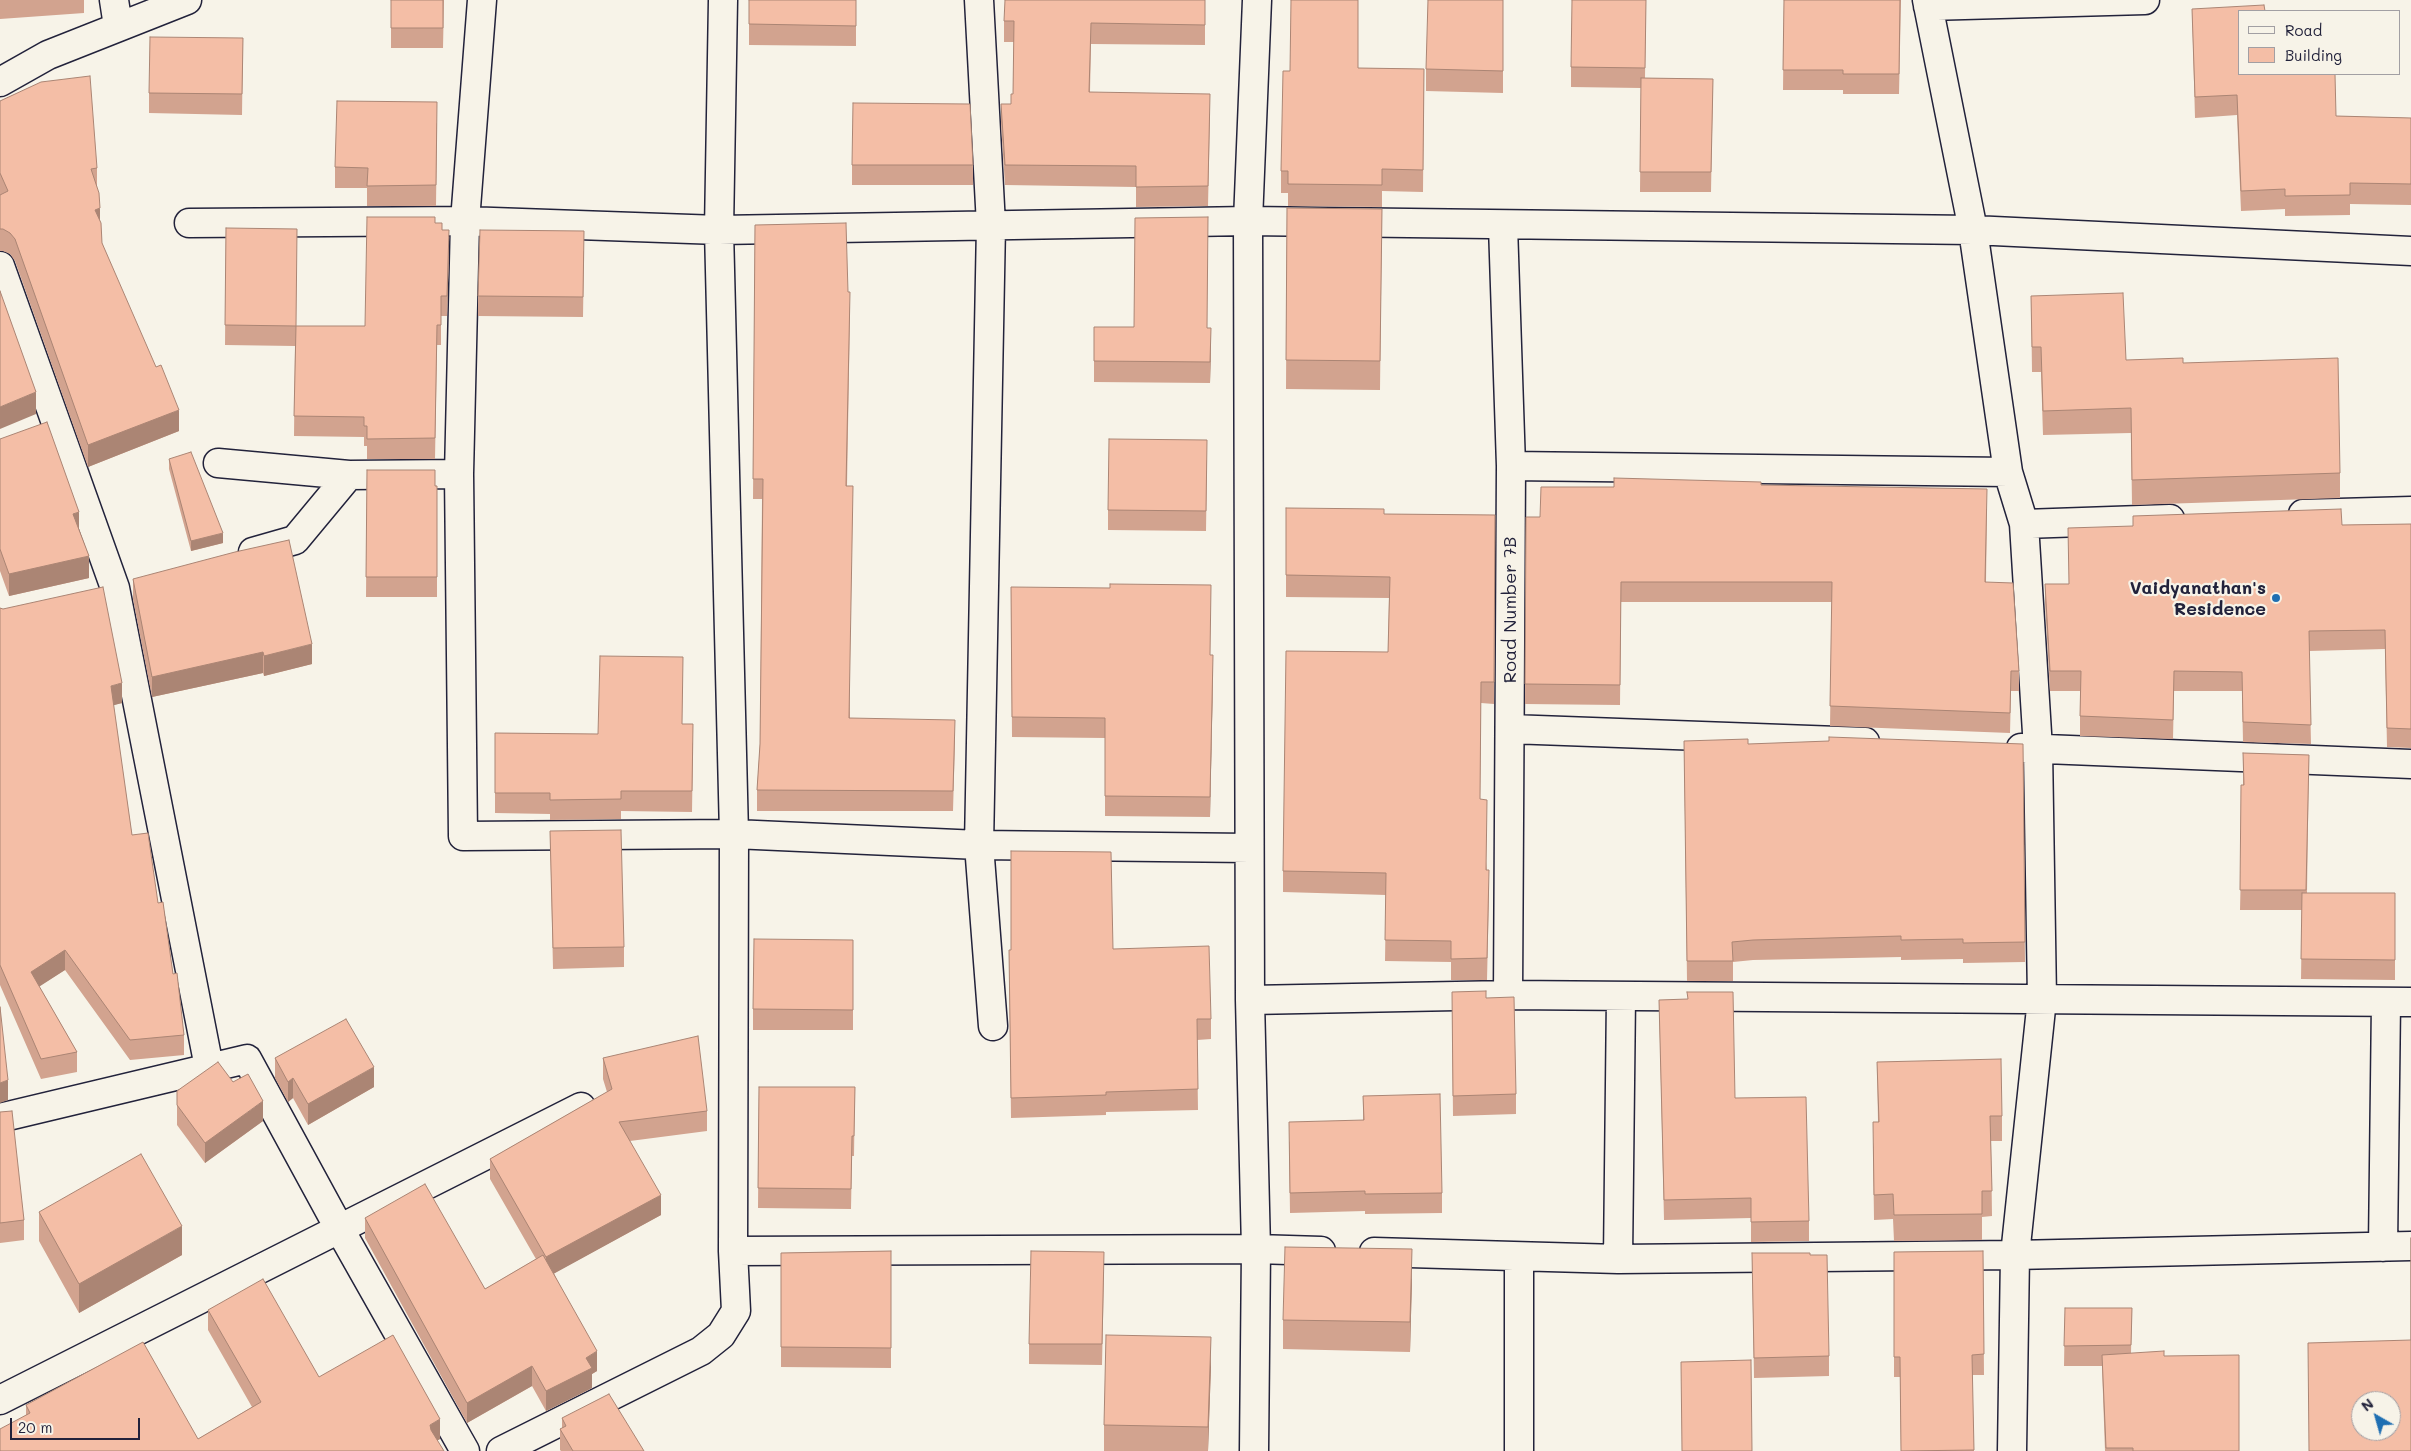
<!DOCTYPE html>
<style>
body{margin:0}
#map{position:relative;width:2411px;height:1451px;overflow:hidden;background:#f7f3e8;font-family:Mali,sans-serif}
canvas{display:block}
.legend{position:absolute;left:2238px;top:10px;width:162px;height:65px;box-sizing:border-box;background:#f7f3e8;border:1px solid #a29fa3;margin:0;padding:6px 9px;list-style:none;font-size:15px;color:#22223b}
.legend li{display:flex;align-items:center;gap:10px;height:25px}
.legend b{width:25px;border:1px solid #a29fa3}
.north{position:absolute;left:2351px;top:1391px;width:50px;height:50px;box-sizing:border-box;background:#f7f3e8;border:1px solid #a29fa3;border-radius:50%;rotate:322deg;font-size:14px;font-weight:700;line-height:20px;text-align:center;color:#22223b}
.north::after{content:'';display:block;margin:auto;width:18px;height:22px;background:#1f6fb2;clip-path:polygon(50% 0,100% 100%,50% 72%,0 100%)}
.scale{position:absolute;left:10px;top:1418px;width:130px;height:22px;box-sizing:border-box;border:2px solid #22223b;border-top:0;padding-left:6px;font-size:15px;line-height:18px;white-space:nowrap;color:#22223b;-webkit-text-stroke:4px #f7f3e8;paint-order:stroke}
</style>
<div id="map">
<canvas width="2411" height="1451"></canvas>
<ul class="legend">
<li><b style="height:6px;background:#f7f3e8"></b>Road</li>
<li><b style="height:14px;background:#f4bea6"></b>Building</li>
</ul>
<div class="north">N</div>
<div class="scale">20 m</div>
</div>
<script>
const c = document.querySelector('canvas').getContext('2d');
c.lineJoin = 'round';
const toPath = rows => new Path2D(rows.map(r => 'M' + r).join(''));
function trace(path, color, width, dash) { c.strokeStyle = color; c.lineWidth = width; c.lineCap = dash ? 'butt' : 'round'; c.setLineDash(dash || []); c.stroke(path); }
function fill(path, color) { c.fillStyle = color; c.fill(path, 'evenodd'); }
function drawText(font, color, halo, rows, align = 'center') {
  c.font = font + ' Mali,sans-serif'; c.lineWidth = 4.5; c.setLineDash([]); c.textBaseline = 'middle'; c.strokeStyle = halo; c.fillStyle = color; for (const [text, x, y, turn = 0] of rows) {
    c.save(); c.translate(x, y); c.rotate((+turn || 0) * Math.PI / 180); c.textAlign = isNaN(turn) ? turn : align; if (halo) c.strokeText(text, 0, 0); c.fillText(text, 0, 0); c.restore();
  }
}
const minor = toPath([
 [114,0,118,26],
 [482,0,465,221,459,474,463,836,734,834,979,845,1249,848],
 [979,0,991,225,979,845,993,1026],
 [1927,0,1973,230,2008,472,2024,524,2038,749,2042,999,2015,1255,2012,1451],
 [1928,6,2145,0],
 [0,82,48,55,187,0],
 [189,223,465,221,719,230,1248,221,1973,230,2411,251],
 [1503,226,1511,466,1508,995],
 [0,266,115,588,209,1067],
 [218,463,349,475,459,474],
 [1511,466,2008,472],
 [2303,514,2411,511],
 [2024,524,2170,519],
 [253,552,295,540,349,475],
 [1510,729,1865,742],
 [2021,748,2411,764],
 [1250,1000,1508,995,2411,1002],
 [0,1118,247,1059,339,1228,465,1451],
 [2383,1247,2386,1002],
 [733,1251,1256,1249,1321,1251],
 [1374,1252,1618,1259,2015,1255,2411,1246],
 [1519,1257,1519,1451],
 [1618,1259,1621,996],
 [0,1400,581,1107],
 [501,1451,701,1351,721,1335,736,1311,733,1251,734,834,719,230,723,0],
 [1254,1451,1256,1249,1250,1000,1248,221,1257,0]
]);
trace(minor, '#22223b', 31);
trace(minor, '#f7f3e8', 28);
fill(toPath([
 [0,0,84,0,84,13,0,19],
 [391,0,444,0,443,48,391,48],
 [749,0,856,0,856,46,749,45],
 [1205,0,1205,45,1091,44,1090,92,1210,114,1208,206,1136,207,1136,187,1005,185,1001,124,1001,104,1011,104,1013,94,1014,42,1004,42,1004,21],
 [1503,0,1503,93,1426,91,1426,69],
 [1646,0,1645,78,1713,79,1711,192,1640,192,1641,88,1571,87,1571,67],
 [1784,0,1901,0,1899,94,1843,94,1843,90,1783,90],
 [2192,9,2240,11,2336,116,2411,118,2411,205,2350,204,2350,215,2285,216,2285,209,2241,211,2237,115,2195,118],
 [243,38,242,115,149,113,149,93],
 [1358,68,1424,69,1423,192,1382,191,1382,207,1288,206,1288,193,1281,193,1281,171,1290,71],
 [0,101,97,168,97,187,102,243,179,431,88,467,15,261,10,254,3,251,0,251],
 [437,123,436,206,367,206,367,188,335,188,335,167],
 [852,165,973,165,973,185,852,185],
 [1287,208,1382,209,1380,390,1286,389],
 [435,223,442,230,449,250,447,316,441,316,441,345,437,345,435,459,367,459,367,446,364,446,364,437,294,436,295,346,225,345,226,228,296,326,365,326],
 [755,225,848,292,850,312,847,486,850,718,955,740,953,811,757,811,757,790,760,744,762,499,753,499],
 [584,251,583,317,478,316,478,296],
 [2031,296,2126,360,2183,363,2340,473,2340,498,2132,505,2131,433,2043,435,2041,372,2032,372],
 [1094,327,1207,328,1211,348,1210,383,1094,382],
 [0,439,79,530,89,578,9,596,0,571],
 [169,459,223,543,191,551,169,469],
 [1207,460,1206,531,1108,530,1108,510],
 [367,470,437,486,437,597,366,597],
 [1761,485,1987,509,1986,582,2019,671,2019,691,2011,691,2010,733,1830,726,1832,602,1621,602,1620,705,1525,704,1526,517,1540,517,1614,487],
 [1286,508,1384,514,1495,515,1494,704,1481,703,1480,799,1489,892,1487,980,1451,980,1451,962,1385,961,1386,895,1283,892,1283,871,1388,652,1389,598,1286,597],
 [2411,524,2411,748,2387,747,2385,649,2309,651,2311,744,2243,742,2242,691,2174,691,2173,739,2080,736,2080,691,2050,691,2045,603,2045,584,2069,584,2342,525],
 [133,579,312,664,264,676,263,673,152,697,133,599],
 [1011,587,1210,655,1213,675,1210,817,1105,816,1105,738,1012,737],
 [0,608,122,703,113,705,132,835,158,903,173,974,184,1035,184,1055,130,1060,65,970,39,986,77,1052,77,1072,41,1079,0,985],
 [683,724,693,744,692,812,621,811,621,819,550,820,550,814,495,813,495,733,598,734],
 [1684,741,1748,744,2023,744,2025,962,1963,963,1963,959,1901,960,1901,957,1753,960,1733,962,1733,981,1687,981],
 [2243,753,2309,755,2307,893,2395,893,2395,980,2301,979,2302,910,2240,910,2243,785],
 [550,831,624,947,624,967,553,969],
 [853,940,853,1030,753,1030,753,1009],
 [1113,949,1211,1019,1211,1039,1197,1040,1198,1110,1106,1112,1106,1115,1011,1118,1009,950],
 [1486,998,1516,1094,1516,1114,1453,1116,1452,1012],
 [1659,1000,1735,1098,1809,1221,1809,1241,1751,1242,1751,1218,1664,1220],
 [275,1058,374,1087,308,1125,293,1098,288,1102,275,1078],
 [603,1058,707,1111,707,1131,630,1141,661,1215,554,1273,597,1371,592,1374,592,1388,546,1411,532,1386,467,1423,365,1238,365,1218,485,1289,536,1259,490,1179,490,1159,607,1092,603,1079],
 [1877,1062,2002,1116,2002,1141,1991,1141,1992,1216,1982,1217,1982,1240,1894,1241,1893,1219,1874,1220,1873,1147,1878,1122],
 [759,1087,855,1087,854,1156,852,1156,851,1209,758,1208],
 [177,1091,263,1121,205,1163,177,1125],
 [1363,1096,1442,1193,1442,1213,1365,1214,1365,1211,1290,1213,1289,1142,1363,1120],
 [0,1112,24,1220,24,1240,0,1243],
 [39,1212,182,1255,79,1313,39,1241],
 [891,1251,891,1368,781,1367,781,1253],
 [1983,1251,1984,1375,1972,1375,1974,1451,1901,1451,1900,1377,1894,1377,1894,1252],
 [1752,1253,1829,1356,1829,1376,1754,1378],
 [1104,1272,1102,1365,1029,1364,1029,1344],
 [1412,1279,1410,1352,1283,1349,1283,1320],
 [2065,1308,2132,1308,2131,1353,2164,1356,2239,1451,2105,1451,2102,1366,2064,1366],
 [208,1310,319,1377,440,1439,437,1440,0,1451,26,1415,26,1405,198,1439,252,1407,208,1330],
 [1211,1366,1208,1451,1104,1451,1104,1425],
 [562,1418,644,1451,561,1451,560,1450,560,1429,562,1428]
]), '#d2a38f');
fill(toPath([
 [100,208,100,230,95,210],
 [449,230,449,250,447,316,447,296],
 [1211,328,1211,348,1210,383,1210,362],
 [36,392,36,414,0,429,0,407],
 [179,410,179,431,88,467,88,445],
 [79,512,79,534,73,514],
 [223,533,223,543,191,551,191,541],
 [89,556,89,578,9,596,9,574],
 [312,644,312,664,264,676,264,656],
 [263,652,263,673,152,697,152,677],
 [1213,655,1213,675,1210,817,1210,797],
 [122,683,122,703,111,706,111,686],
 [65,950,65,970,31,992,31,972],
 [374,1067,374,1087,308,1125,308,1104],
 [293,1078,293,1098,288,1102,288,1082],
 [8,1080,8,1100,0,1103,0,1083],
 [263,1101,263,1121,205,1163,205,1143],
 [661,1195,661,1215,546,1278,546,1257],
 [182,1226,182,1255,79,1313,79,1284],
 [1412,1249,1412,1279,1410,1352,1410,1322],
 [1211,1337,1211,1366,1208,1451,1208,1427],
 [597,1351,597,1371,592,1374,592,1388,546,1411,546,1391,586,1358],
 [532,1366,532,1386,467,1423,467,1403],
 [440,1419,440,1439,430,1445,430,1425]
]), '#ab8574');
const building = toPath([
 [391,0,443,0,443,28,391,28,391,0],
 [749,0,856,0,856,26,749,24,749,0],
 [1005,0,1205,0,1205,25,1091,23,1089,92,1210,94,1208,186,1136,187,1136,166,1005,165,1001,104,1011,104,1011,94,1013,94,1014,21,1004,21,1005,0],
 [1291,0,1358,0,1358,68,1424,69,1423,170,1382,169,1382,185,1288,184,1288,171,1281,171,1283,71,1290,71,1291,0],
 [1428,0,1503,0,1503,71,1426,69,1428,0],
 [1572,0,1646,0,1645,68,1571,67,1572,0],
 [1784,0,1900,0,1899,74,1843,74,1843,70,1783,70,1784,0],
 [2264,5,2265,11,2240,11,2240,74,2335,74,2336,116,2411,118,2411,184,2350,183,2350,195,2285,196,2285,189,2241,191,2237,95,2195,97,2192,9,2264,5],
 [150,37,243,38,242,94,149,93,150,37],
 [90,76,97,168,91,169,99,193,100,208,95,210,101,223,102,243,156,367,161,365,179,410,88,445,15,239,10,233,3,229,0,229,0,195,8,191,0,173,0,101,41,82,90,76],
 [1641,78,1713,79,1711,172,1640,172,1641,78],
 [337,101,437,102,436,185,367,186,368,168,335,167,337,101],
 [853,103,970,104,973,165,852,165,853,103],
 [1287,208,1382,209,1380,361,1286,360,1287,208],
 [367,217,435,217,435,223,442,223,442,230,449,230,447,296,441,296,441,325,437,325,435,438,367,439,367,426,364,426,364,417,294,416,296,326,365,326,367,217],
 [1208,217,1207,328,1211,328,1210,362,1094,361,1094,327,1134,327,1135,218,1208,217],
 [846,223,848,292,850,292,846,486,853,486,849,718,955,720,953,791,757,790,760,744,763,479,753,479,755,225,846,223],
 [226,228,297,229,296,326,225,325,226,228],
 [480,230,584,231,583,297,478,296,480,230],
 [0,291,36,392,0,407,0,291],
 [2123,293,2126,360,2183,358,2183,363,2338,358,2340,473,2132,480,2131,408,2043,411,2041,347,2032,347,2031,296,2123,293],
 [47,422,79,512,73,514,89,556,9,574,0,549,0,439,47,422],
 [1109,439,1207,440,1206,511,1108,510,1109,439],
 [191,452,223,533,191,541,169,459,191,452],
 [367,470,435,470,435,486,437,486,437,577,366,577,367,470],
 [1614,478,1761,482,1761,485,1987,489,1985,582,2013,583,2019,671,2011,671,2010,713,1830,706,1832,582,1621,582,1620,685,1525,684,1526,517,1540,517,1541,487,1614,487,1614,478],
 [1286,508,1384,509,1384,514,1495,515,1494,682,1481,682,1480,799,1487,800,1486,870,1489,870,1487,958,1451,959,1451,941,1385,940,1386,873,1283,871,1286,651,1388,652,1390,577,1286,575,1286,508],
 [2341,509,2342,525,2411,524,2411,729,2387,728,2385,630,2309,631,2311,725,2243,722,2242,672,2174,671,2173,720,2080,716,2081,671,2050,671,2045,584,2069,584,2068,528,2133,526,2133,516,2341,509],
 [289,540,312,644,264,656,263,652,152,677,133,579,235,552,289,540],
 [1110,584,1211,585,1210,655,1213,655,1210,797,1105,796,1105,718,1012,717,1011,587,1110,588,1110,584],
 [103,587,122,683,111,686,132,835,148,833,158,903,163,902,173,974,177,973,184,1035,130,1040,65,950,31,972,77,1052,41,1059,0,965,0,608,3,609,103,587],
 [600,656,683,657,682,724,693,724,692,791,621,791,621,799,550,800,550,793,495,793,495,733,598,734,600,656],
 [1829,737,2023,744,2025,942,1963,943,1963,939,1901,940,1901,936,1753,940,1732,942,1733,961,1687,961,1684,741,1748,739,1748,744,1829,741,1829,737],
 [2243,753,2309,755,2306,890,2240,890,2241,785,2244,785,2243,753],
 [621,830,624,947,553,948,550,831,621,830],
 [1011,851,1111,852,1113,949,1209,946,1211,1019,1197,1019,1198,1089,1106,1092,1106,1095,1011,1098,1009,950,1011,950,1011,851],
 [2302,893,2395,893,2395,960,2301,959,2302,893],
 [754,939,853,940,853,1010,753,1009,754,939],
 [1486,991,1486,998,1514,997,1516,1094,1453,1096,1452,992,1486,991],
 [1687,992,1733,992,1735,1098,1806,1097,1809,1221,1751,1222,1751,1198,1664,1200,1659,1000,1688,999,1687,992],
 [0,1007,8,1080,0,1083,0,1007],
 [346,1019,374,1067,308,1104,293,1078,288,1082,275,1058,346,1019],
 [698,1036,707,1111,619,1122,661,1195,546,1257,490,1159,612,1089,603,1058,698,1036],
 [2001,1059,2002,1116,1990,1116,1992,1191,1982,1191,1982,1214,1894,1215,1893,1194,1874,1195,1873,1122,1879,1122,1877,1062,2001,1059],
 [218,1062,233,1082,248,1074,263,1101,205,1143,177,1105,177,1091,218,1062],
 [759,1087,855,1087,854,1136,852,1136,851,1189,758,1188,759,1087],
 [1440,1094,1442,1193,1365,1194,1365,1191,1290,1193,1289,1122,1364,1120,1363,1096,1440,1094],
 [12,1111,24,1220,0,1223,0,1112,12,1111],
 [141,1154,182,1226,79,1284,39,1212,141,1154],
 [425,1184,485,1289,543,1255,597,1351,586,1358,592,1368,546,1391,532,1366,467,1403,365,1218,425,1184],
 [2411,1238,2411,1451,2309,1451,2308,1343,2411,1340,2411,1238],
 [2361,1401,2391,1401,2391,1431,2361,1431,2361,1401],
 [1285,1247,1412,1249,1410,1322,1283,1320,1285,1247],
 [891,1251,891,1348,781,1347,781,1253,891,1251],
 [1031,1251,1104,1252,1102,1344,1029,1344,1031,1251],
 [1983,1251,1984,1354,1972,1355,1974,1450,1901,1451,1900,1357,1894,1357,1894,1252,1983,1251],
 [1752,1253,1810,1253,1810,1255,1827,1255,1829,1356,1754,1358,1752,1253],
 [263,1279,319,1377,393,1335,440,1419,430,1425,431,1430,444,1451,0,1451,0,1429,30,1413,26,1405,143,1342,198,1439,261,1402,208,1310,263,1279],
 [2065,1308,2132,1308,2131,1345,2064,1346,2065,1308],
 [1106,1335,1211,1337,1208,1427,1104,1425,1106,1335],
 [2164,1351,2164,1356,2239,1355,2239,1451,2133,1451,2133,1448,2106,1448,2102,1355,2164,1351],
 [1751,1360,1752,1451,1682,1451,1681,1362,1751,1360],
 [609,1394,644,1451,573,1451,560,1429,566,1426,562,1418,609,1394]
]);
fill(building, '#f4bea6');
trace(building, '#ab8574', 1);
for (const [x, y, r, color] of [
 [2276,598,5,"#1f6fb2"]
]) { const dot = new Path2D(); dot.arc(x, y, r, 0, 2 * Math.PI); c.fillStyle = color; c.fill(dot); trace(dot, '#f7f3e8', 2); }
drawText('bold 18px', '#22223b', '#f7f3e8', [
 ["Vaidyanathan's",2266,588],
 ["Residence",2266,609]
], 'right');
drawText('18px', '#22223b', '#f7f3e8', [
 ["Road Number 7B",1510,610,-90]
]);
</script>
